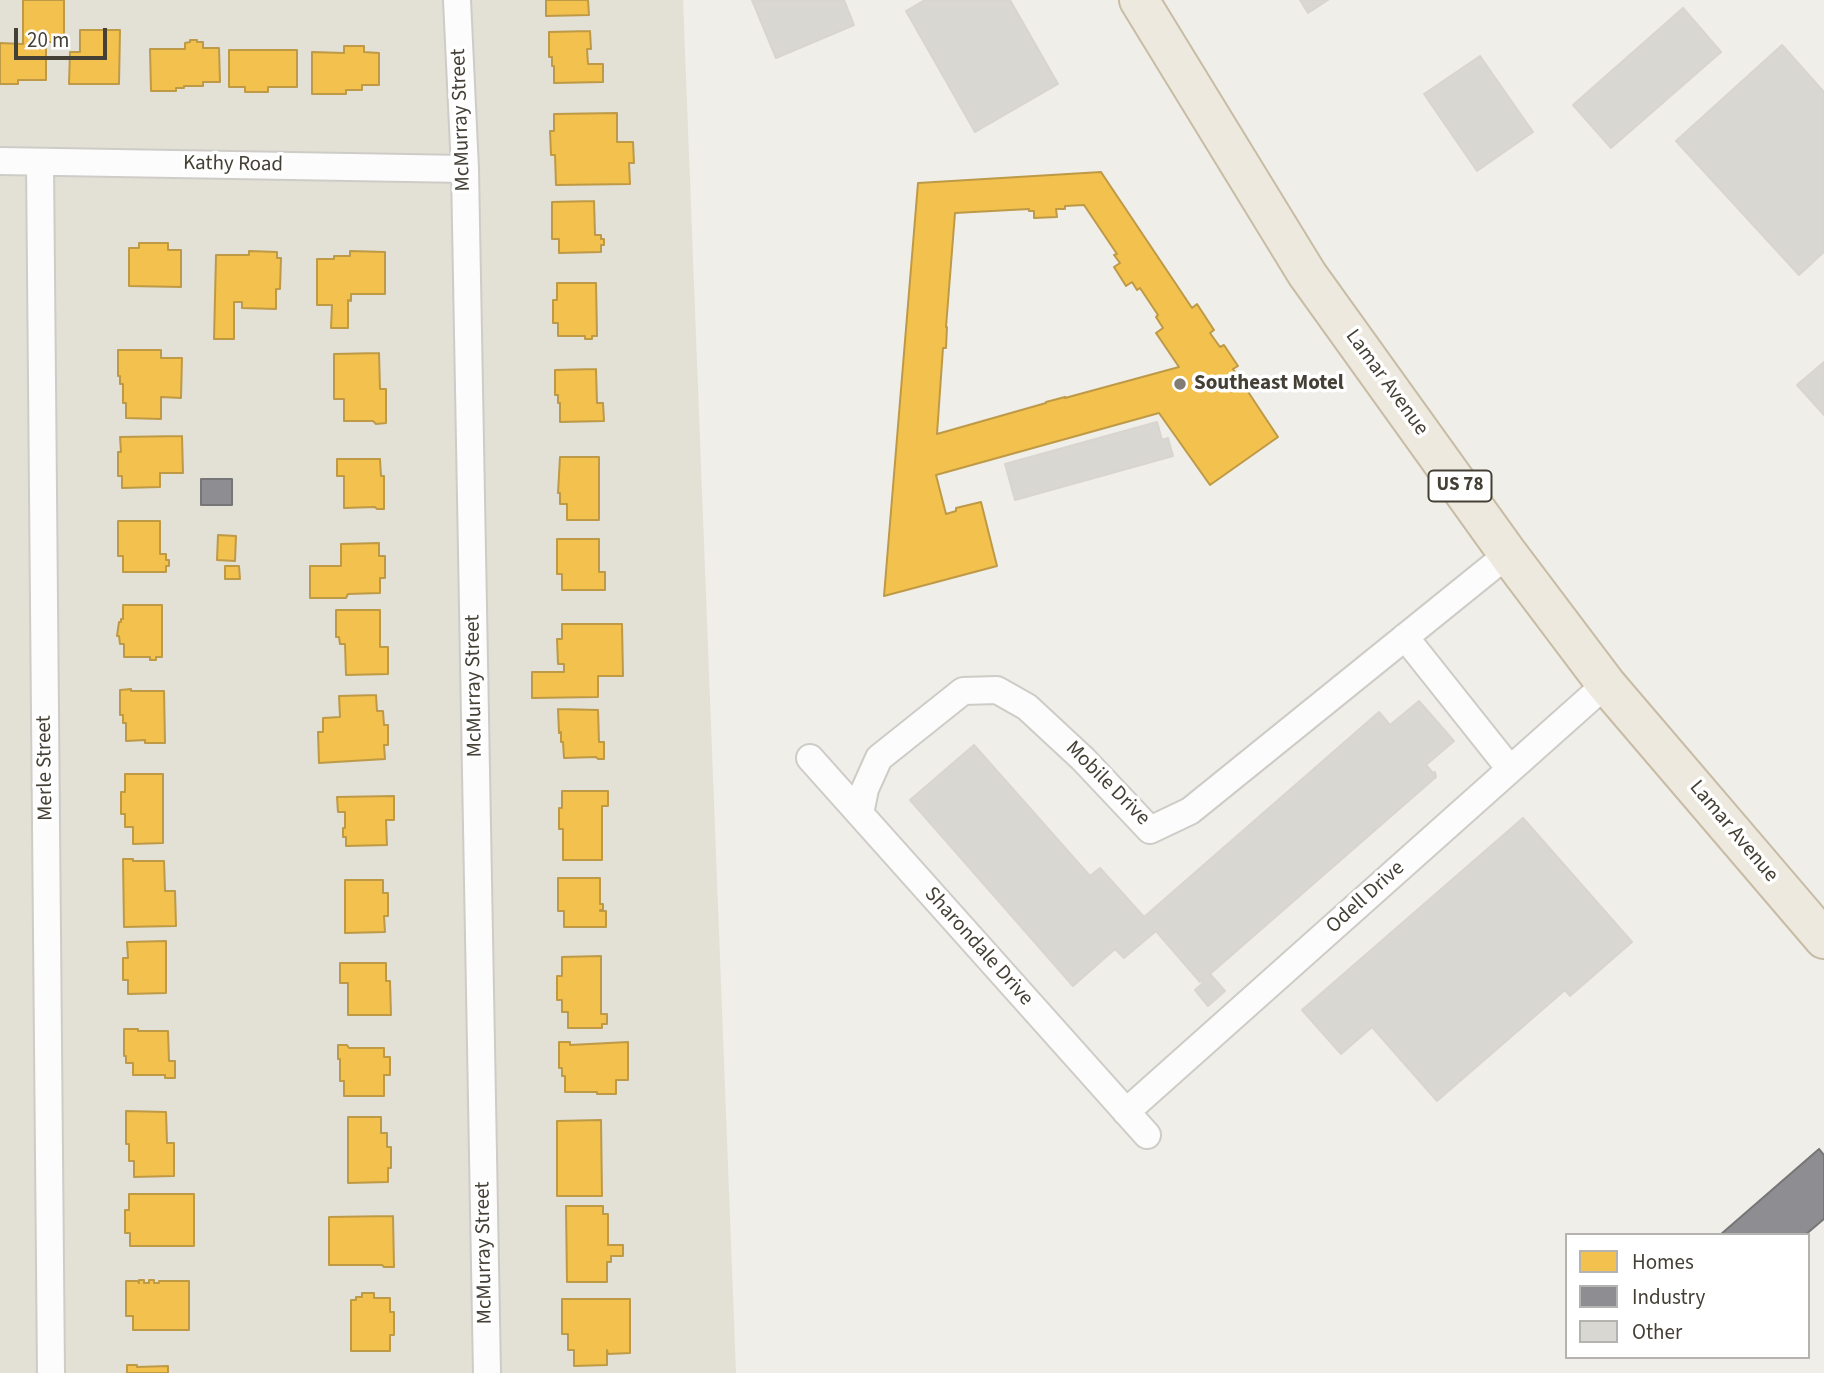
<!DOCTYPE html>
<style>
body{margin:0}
#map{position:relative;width:1824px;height:1373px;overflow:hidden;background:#f0eee9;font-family:"Source Sans 3",sans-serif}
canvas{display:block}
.legend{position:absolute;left:1565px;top:1233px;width:245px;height:126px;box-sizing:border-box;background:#fff;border:2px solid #b5b3af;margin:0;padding:9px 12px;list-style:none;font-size:21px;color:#454036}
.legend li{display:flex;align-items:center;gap:14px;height:35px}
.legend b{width:35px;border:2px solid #b5b3af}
.scale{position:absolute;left:14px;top:28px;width:93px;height:32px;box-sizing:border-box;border:4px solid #454036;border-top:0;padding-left:9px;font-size:21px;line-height:24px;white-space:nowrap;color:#454036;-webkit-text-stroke:5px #fff;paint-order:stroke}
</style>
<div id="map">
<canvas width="1824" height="1373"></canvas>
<ul class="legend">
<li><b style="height:19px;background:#f2c14e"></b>Homes</li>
<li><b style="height:19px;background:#8d8d92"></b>Industry</li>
<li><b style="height:19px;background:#d9d7d2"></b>Other</li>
</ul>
<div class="scale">20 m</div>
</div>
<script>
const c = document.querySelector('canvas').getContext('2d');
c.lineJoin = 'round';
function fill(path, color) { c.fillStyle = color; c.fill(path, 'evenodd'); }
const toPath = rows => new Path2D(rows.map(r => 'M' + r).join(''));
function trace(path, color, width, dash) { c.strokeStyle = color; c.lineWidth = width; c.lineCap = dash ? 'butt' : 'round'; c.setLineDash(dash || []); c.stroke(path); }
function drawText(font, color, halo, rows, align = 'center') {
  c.font = font + ' "Source Sans 3",sans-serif'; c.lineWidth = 7; c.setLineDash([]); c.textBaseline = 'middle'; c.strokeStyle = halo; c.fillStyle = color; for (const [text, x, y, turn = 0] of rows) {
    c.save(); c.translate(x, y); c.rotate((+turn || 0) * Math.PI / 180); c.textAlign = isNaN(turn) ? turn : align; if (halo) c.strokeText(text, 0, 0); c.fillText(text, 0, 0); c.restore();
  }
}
fill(toPath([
 [0,0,683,0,736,1373,0,1373]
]), '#e3e0d6');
const homes = toPath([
 [23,0,64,0,64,42,46,42,46,80,18,80,18,84,0,84,0,43,23,44,23,0],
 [546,0,588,0,589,15,546,16,546,0],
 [80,30,120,30,119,84,69,84,70,52,80,52,80,30],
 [590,31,591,49,587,49,588,64,603,64,603,82,554,83,554,66,552,66,552,57,549,57,549,32,590,31],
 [190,40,197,40,197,42,203,42,203,48,219,48,220,82,203,82,203,86,184,86,184,88,176,88,176,91,151,91,150,49,185,49,185,43,190,42,190,40],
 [344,46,364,46,364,52,379,53,379,85,362,85,362,90,346,90,346,94,312,94,312,52,344,53,344,46],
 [229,50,297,50,297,87,268,87,268,92,245,92,245,87,229,87,229,50],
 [617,113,617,142,633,142,634,163,629,163,630,184,556,185,555,155,551,155,550,131,554,131,554,114,617,113],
 [1101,172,1192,308,1197,304,1214,330,1210,333,1220,347,1224,345,1238,366,1233,369,1278,437,1210,485,1159,413,936,475,946,514,956,511,956,508,981,502,997,566,884,596,918,183,1101,172],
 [1084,205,1117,254,1114,255,1120,263,1114,267,1126,286,1132,282,1137,290,1140,288,1158,315,1156,317,1163,328,1156,333,1179,367,1065,398,1065,397,1046,402,1046,403,937,434,943,348,946,348,947,327,946,327,955,213,1029,209,1029,211,1034,211,1034,218,1057,217,1056,209,1065,209,1065,206,1084,205],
 [594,201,595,235,601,235,601,239,604,239,604,245,601,245,601,252,559,253,559,239,552,239,552,202,594,201],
 [139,243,168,243,168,250,181,250,181,287,129,286,129,248,139,248,139,243],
 [249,251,277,252,277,258,281,258,280,289,276,289,276,309,242,308,242,302,234,302,234,339,214,339,216,255,249,255,249,251],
 [350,251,385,252,385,294,351,294,351,301,348,300,348,328,331,328,332,305,317,305,317,259,334,259,334,256,350,256,350,251],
 [557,283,596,283,597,336,592,336,592,339,585,339,585,336,558,336,558,323,553,323,553,300,557,300,557,283],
 [118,350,161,350,161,358,182,358,181,398,161,397,161,419,126,418,126,403,123,403,123,384,120,384,120,376,118,376,118,350],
 [379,353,380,389,386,389,386,423,376,424,373,421,344,421,344,399,334,399,334,354,379,353],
 [596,369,597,403,603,403,604,421,560,422,560,403,558,403,558,395,555,395,555,370,596,369],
 [182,436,183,473,160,473,160,487,122,488,122,476,118,476,118,452,121,452,120,437,182,436],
 [560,457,599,457,599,520,567,520,567,504,560,504,560,493,558,493,560,457],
 [337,459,380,459,381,476,384,476,384,509,377,509,375,507,344,508,344,476,337,476,337,459],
 [118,521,160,521,160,554,166,554,166,560,169,560,169,566,166,566,166,572,123,572,123,556,118,556,118,521],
 [218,535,236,536,235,561,217,560,218,535],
 [557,539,599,539,599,572,605,572,605,590,562,590,562,574,557,574,557,539],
 [379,543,379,556,385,556,385,578,380,578,380,593,348,594,346,598,310,598,310,566,341,566,341,544,379,543],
 [225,566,239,566,240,579,225,579,225,566],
 [123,605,162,605,162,657,156,657,156,660,150,660,150,657,124,657,124,644,120,644,119,636,117,636,119,622,121,622,121,619,123,619,123,605],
 [336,610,380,610,380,647,388,647,388,674,346,675,345,644,340,644,339,637,336,637,336,610],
 [562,624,622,624,623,676,598,676,598,697,532,698,532,672,564,672,564,664,558,664,557,639,562,639,562,624],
 [131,689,131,691,164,691,165,743,145,743,145,740,126,741,126,723,123,723,123,715,120,715,120,690,131,689],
 [376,695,377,711,383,711,384,725,388,725,388,745,384,745,385,759,319,763,318,732,323,732,323,718,340,717,339,696,376,695],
 [558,709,598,710,599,742,604,742,604,759,598,759,596,757,564,758,563,742,561,742,561,732,559,733,558,709],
 [125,774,163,774,163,843,133,844,133,827,125,827,125,814,121,814,121,792,125,792,125,774],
 [562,791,608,791,608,806,602,806,602,860,563,860,563,829,559,829,559,808,562,808,562,791],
 [394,796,394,820,386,820,387,845,346,846,346,837,343,837,343,828,345,828,345,812,338,812,337,797,394,796],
 [123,859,133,859,133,861,164,861,165,891,175,891,176,926,124,927,123,859],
 [558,878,600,878,600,904,603,904,603,910,600,910,600,911,606,911,606,927,564,927,564,911,558,911,558,878],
 [345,880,383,880,383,893,388,893,388,916,384,916,385,932,345,933,345,880],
 [166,941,166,993,128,994,128,980,123,980,123,958,128,958,127,942,166,941],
 [601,956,601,1014,607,1014,607,1024,602,1024,602,1028,568,1028,568,1012,562,1012,562,1000,557,1000,557,976,562,976,562,957,601,956],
 [340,963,386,963,386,981,390,981,391,1015,348,1015,348,983,340,983,340,963],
 [124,1029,138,1029,138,1031,168,1031,169,1061,175,1061,175,1078,165,1078,165,1075,133,1075,133,1063,126,1063,126,1056,124,1056,124,1029],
 [559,1042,570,1042,570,1045,628,1042,628,1080,616,1080,616,1094,597,1094,597,1092,565,1092,565,1076,562,1076,562,1068,559,1068,559,1042],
 [338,1045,347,1045,349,1048,384,1048,384,1057,390,1057,390,1075,384,1075,384,1096,344,1096,344,1081,340,1081,340,1059,338,1059,338,1045],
 [126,1111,166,1112,167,1143,174,1143,174,1176,134,1177,134,1161,129,1161,129,1144,126,1144,126,1111],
 [348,1117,381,1117,381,1133,387,1133,387,1147,391,1147,391,1168,388,1168,388,1182,348,1183,348,1117],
 [601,1120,602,1196,557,1196,557,1121,601,1120],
 [129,1194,194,1194,194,1246,130,1246,130,1233,125,1233,125,1210,129,1210,129,1194],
 [566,1206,603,1206,603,1214,608,1214,608,1245,623,1245,623,1256,611,1256,611,1262,607,1262,607,1282,567,1282,566,1206],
 [393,1216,394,1267,384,1267,382,1265,329,1265,329,1217,393,1216],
 [139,1280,144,1280,144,1283,149,1283,149,1280,154,1280,154,1283,159,1283,159,1281,189,1281,189,1330,133,1330,133,1316,126,1316,126,1281,138,1281,139,1283,139,1280],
 [362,1293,374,1293,374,1298,390,1298,390,1312,394,1312,394,1335,390,1335,390,1351,351,1351,351,1300,356,1300,356,1297,362,1297,362,1293],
 [562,1299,630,1299,630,1353,608,1354,607,1350,607,1365,574,1366,574,1350,568,1350,568,1334,562,1334,562,1299],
 [127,1365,137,1365,137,1367,168,1366,168,1373,127,1373,127,1365]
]);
fill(homes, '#f2c14e');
trace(homes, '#be9a47', 2);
const industry = toPath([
 [201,479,232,479,232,505,201,505,201,479],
 [1819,1149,1824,1155,1824,1219,1805,1235,1720,1235,1819,1149]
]);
fill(industry, '#8d8d92');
trace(industry, '#777676', 2);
const building = toPath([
 [752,0,844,0,854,25,776,58,752,0],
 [925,0,1010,0,1058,84,975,132,906,11,925,0],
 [1300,0,1328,0,1308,13,1300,0],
 [1683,8,1721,52,1611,148,1573,105,1683,8],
 [1782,45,1824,92,1824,252,1799,275,1676,141,1782,45],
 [1480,56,1533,132,1477,171,1424,94,1480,56],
 [1824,362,1824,415,1797,385,1824,362],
 [1157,422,1162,440,1168,438,1173,456,1015,500,1005,464,1157,422],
 [1419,701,1454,741,1426,765,1433,773,1435,772,1436,777,1210,974,1225,991,1208,1006,1195,990,1204,982,1202,980,1200,982,1156,931,1124,958,1115,949,1073,986,910,800,974,745,1090,876,1100,868,1144,917,1379,712,1390,725,1419,701],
 [1523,818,1632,942,1570,996,1565,990,1437,1101,1372,1027,1341,1054,1302,1010,1523,818]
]);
fill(building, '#d9d7d2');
trace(building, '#d8d5cf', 2);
const minor = toPath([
 [457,0,465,169,487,1373],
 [0,161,465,169],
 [40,162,51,1373],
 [1405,637,1510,769],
 [810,758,1147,1135],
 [860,814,865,789,879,758,963,691,997,690,1027,707,1083,759,1150,830,1190,811,1508,554],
 [1126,1112,1606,684]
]);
const trunk = toPath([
 [1139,0,1307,274,1508,554,1606,684,1824,939]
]);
trace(minor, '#ceccc7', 30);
trace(trunk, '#c7bca5', 42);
trace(minor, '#fdfcfc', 26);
trace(trunk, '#eee9de', 38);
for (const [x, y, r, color] of [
 [1180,384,7,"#817d75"]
]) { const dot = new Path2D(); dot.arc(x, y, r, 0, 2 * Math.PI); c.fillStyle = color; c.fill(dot); trace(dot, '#fff', 2.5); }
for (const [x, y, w] of [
 [1460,486,63]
]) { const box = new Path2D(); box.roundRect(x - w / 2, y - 15.5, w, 31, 5); c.fillStyle = '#fff'; c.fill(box); trace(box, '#454036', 2); }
drawText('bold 19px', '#454036', null, [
 ["US 78",1460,486]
]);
drawText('21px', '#454036', '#fff', [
 ["McMurray Street",462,120,-92],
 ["Kathy Road",233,165,1],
 ["Lamar Avenue",1386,383,54],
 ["McMurray Street",475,686,-91],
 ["Merle Street",46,768,-91],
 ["Mobile Drive",1107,784,45],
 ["Lamar Avenue",1733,832,50],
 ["Odell Drive",1366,898,-42],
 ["Sharondale Drive",978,947,48],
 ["McMurray Street",485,1253,-91]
]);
drawText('bold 21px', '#454036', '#fff', [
 ["Southeast Motel",1194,384]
], 'left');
</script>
